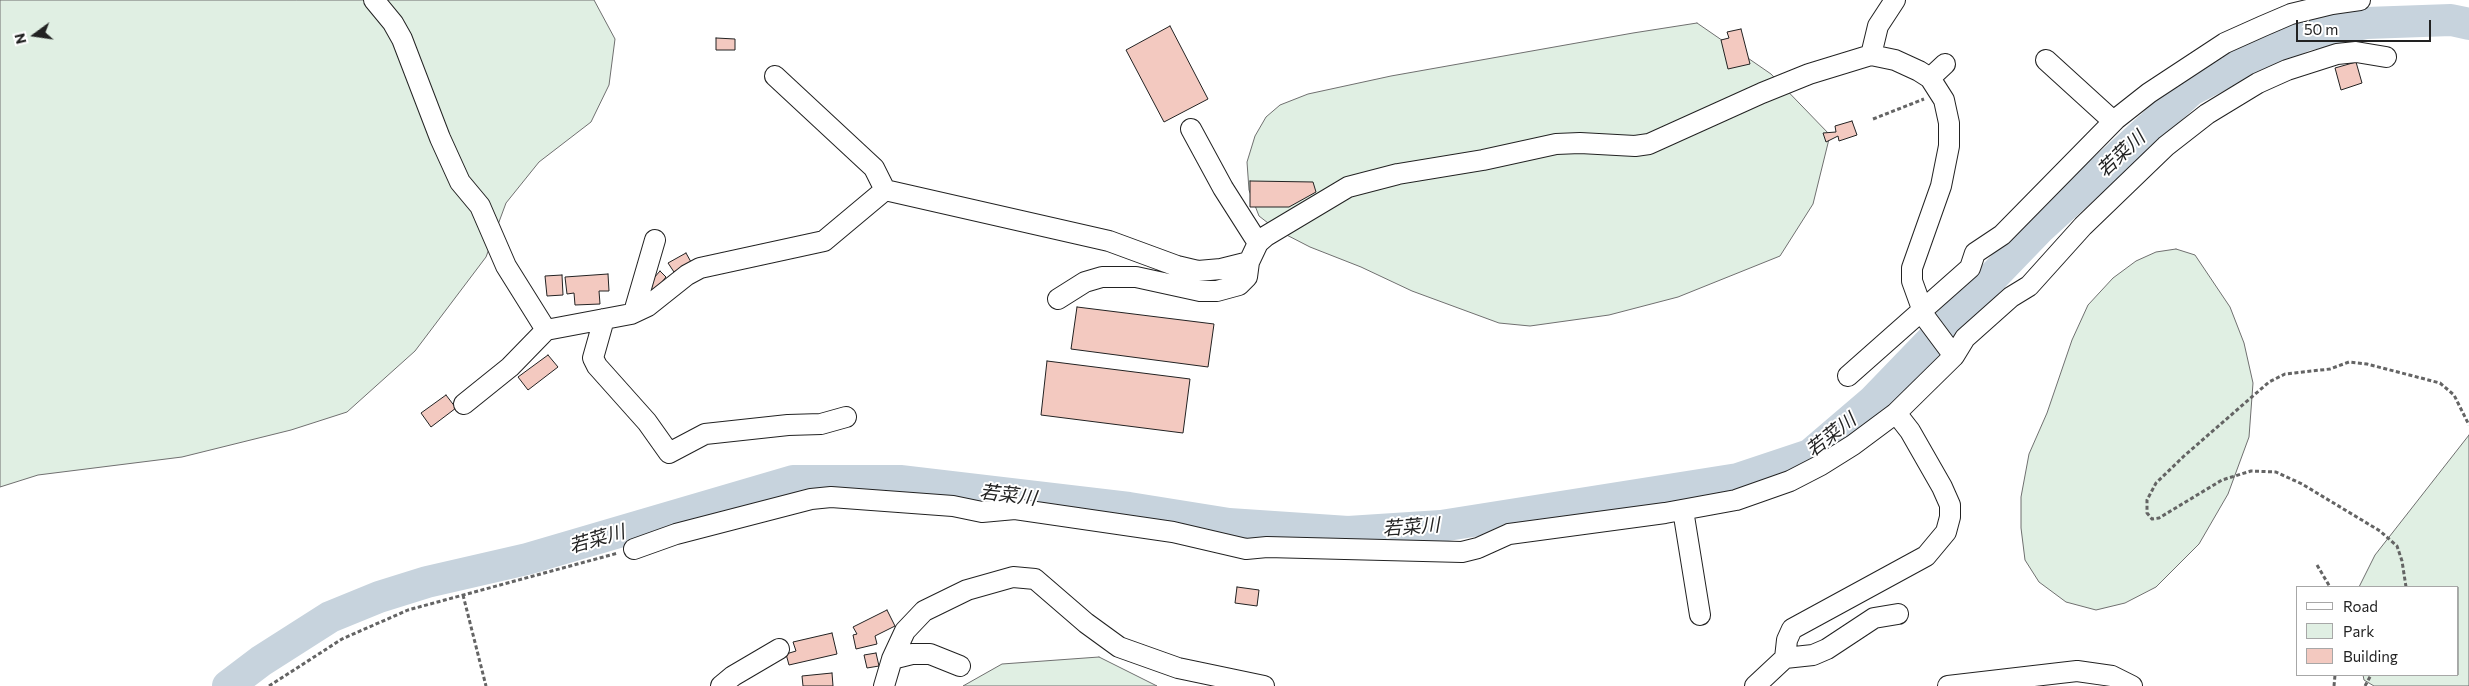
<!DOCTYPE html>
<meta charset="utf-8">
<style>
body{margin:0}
#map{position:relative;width:2469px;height:686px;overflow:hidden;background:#fff;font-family:Commissioner,sans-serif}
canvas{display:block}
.legend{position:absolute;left:2296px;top:586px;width:162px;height:90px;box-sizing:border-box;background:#fff;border:1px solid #a7a7a7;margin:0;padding:6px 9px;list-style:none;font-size:15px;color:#222}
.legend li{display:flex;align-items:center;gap:10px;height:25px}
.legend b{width:25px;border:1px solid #a7a7a7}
.north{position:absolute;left:10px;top:10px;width:50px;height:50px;-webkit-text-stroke:4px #fff;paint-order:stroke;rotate:256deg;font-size:14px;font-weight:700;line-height:20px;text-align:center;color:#222}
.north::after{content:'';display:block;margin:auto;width:18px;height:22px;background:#222;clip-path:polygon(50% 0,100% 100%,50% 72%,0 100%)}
.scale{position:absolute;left:2296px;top:20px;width:135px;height:22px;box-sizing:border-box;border:2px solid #222;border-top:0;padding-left:6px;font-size:15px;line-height:18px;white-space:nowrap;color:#222;-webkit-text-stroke:4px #fff;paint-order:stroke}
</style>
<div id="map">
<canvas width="2469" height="686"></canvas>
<ul class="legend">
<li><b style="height:6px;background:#fff"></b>Road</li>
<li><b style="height:14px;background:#e0efe3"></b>Park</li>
<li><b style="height:14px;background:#f3c9c0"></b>Building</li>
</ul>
<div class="north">N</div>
<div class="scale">50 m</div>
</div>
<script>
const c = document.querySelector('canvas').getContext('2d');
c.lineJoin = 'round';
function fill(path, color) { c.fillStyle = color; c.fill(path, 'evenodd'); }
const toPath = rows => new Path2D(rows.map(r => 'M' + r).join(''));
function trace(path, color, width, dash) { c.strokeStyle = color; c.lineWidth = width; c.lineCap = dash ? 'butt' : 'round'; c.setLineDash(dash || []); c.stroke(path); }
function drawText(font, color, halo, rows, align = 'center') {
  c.font = font + ' Commissioner,"Noto Sans JP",sans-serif'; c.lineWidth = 4; c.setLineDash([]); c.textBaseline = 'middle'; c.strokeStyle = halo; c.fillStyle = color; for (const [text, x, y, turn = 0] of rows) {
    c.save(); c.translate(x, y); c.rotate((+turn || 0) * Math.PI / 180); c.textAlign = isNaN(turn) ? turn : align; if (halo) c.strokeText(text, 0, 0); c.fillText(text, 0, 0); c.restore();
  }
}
const green = toPath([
 [0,0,594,0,615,39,609,85,591,122,539,162,506,203,486,257,415,351,347,412,291,430,182,457,38,475,0,487,0,0],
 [1697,23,1771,74,1830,135,1813,204,1780,256,1678,297,1609,315,1530,326,1499,323,1412,291,1361,267,1310,247,1277,230,1259,216,1249,190,1247,162,1255,136,1266,117,1280,105,1308,94,1391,76,1633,33,1697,23],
 [2176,249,2195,255,2230,307,2244,343,2253,383,2249,437,2228,494,2199,544,2156,587,2125,603,2096,610,2066,602,2039,582,2025,560,2021,528,2021,497,2029,454,2047,413,2072,340,2088,305,2113,278,2136,261,2156,252,2176,249],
 [2469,435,2469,686,2374,686,2364,680,2363,675,2458,675,2458,587,2359,587,2375,555,2469,435],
 [1099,657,1157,686,963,686,1002,664,1099,657]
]);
fill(green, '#e0efe3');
trace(green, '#6f6f6f', 1);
trace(toPath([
 [228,686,261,661,330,617,379,597,427,582,527,559,793,481,900,481,1129,508,1229,524,1348,532,1441,526,1738,479,1810,455,1872,402,2040,228,2191,90,2248,60,2305,35,2366,23,2451,20,2469,24]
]), '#c7d3dd', 32);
const building = toPath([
 [1170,26,1208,99,1164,122,1126,50,1170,26],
 [1741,29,1750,64,1728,69,1721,40,1729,38,1727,32,1741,29],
 [716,38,735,39,735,50,716,50,716,38],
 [2356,62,2362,83,2341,90,2335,68,2356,62],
 [1852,121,1857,135,1839,141,1838,136,1826,142,1823,133,1836,132,1835,126,1852,121],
 [1250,181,1313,182,1316,192,1289,207,1250,207,1250,181],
 [686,253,691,262,674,272,668,263,686,253],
 [660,271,666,277,653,293,646,287,660,271],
 [608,274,609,291,599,291,600,304,575,305,574,293,567,294,565,277,608,274],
 [562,275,563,295,547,296,545,276,562,275],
 [1077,307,1214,324,1208,367,1071,349,1077,307],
 [548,355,558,367,528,390,518,377,548,355],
 [1047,361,1190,379,1183,433,1041,415,1047,361],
 [446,395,456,408,431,427,421,413,446,395],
 [1237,587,1259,590,1257,606,1235,603,1237,587],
 [887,610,895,626,875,636,877,644,856,649,853,635,857,634,853,627,887,610],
 [832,633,837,654,789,665,786,654,796,651,793,642,832,633],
 [876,653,879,666,867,668,864,655,876,653],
 [832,673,833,686,803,686,802,676,832,673]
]);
fill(building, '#f3c9c0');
trace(building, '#222', 1);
const minor = toPath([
 [374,0,393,23,402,39,440,138,460,182,480,206,506,266,546,330],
 [1871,55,1878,26,1895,0],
 [2046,60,2113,121],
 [775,76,874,168,885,190],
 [1930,78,1945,64],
 [1191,129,1223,188,1258,243],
 [1058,299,1085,282,1102,277,1136,277,1200,291,1217,291,1239,285,1247,277,1249,262,1258,243,1266,236,1348,187,1398,174,1483,160,1556,144,1580,143,1635,146,1649,144,1762,93,1809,74,1871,55,1895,60,1919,71,1930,78,1944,100,1949,123,1949,146,1941,186,1912,268,1912,281,1925,317,1954,356,1896,413,1910,431,1942,487,1950,505,1950,517,1946,532,1926,556,1792,629,1787,640,1785,658,1755,686],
 [634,312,655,240],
 [604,319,593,358,597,366,647,422,669,453,705,434,788,425,821,424,846,417],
 [1954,356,1965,338,2011,297,2029,286,2083,226,2166,146,2207,114,2258,83,2287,70,2337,54,2356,52,2386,57],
 [1848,376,1970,268,1975,253,2002,235,2116,119,2149,93,2225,43,2263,26,2291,14,2332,4,2360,0],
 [464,404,510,367,546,330,631,314,648,306,687,275,700,268,824,241,885,190,1109,241,1177,266,1198,271,1221,269,1249,262],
 [1683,510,1700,615],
 [634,549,676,534,811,499,831,497,953,506,982,512,1015,509,1173,532,1246,549,1267,547,1462,552,1478,548,1509,534,1665,513,1736,500,1790,481,1821,465,1853,445,1896,413],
 [1785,658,1813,655,1827,649,1874,618,1898,614],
 [892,659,912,654,930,654,960,666],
 [721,686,733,676,779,649],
 [884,686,892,659,905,631,924,611,967,590,1013,577,1035,579,1086,623,1119,647,1178,668,1264,686],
 [1948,686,2077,671,2112,676,2132,686]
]);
trace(minor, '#222', 22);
trace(toPath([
 [1873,119,1924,99],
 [2317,565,2330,587],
 [2406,587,2402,561,2397,546,2380,531,2302,484,2276,472,2251,471,2222,480,2159,518,2152,519,2147,513,2147,500,2156,483,2184,456,2269,382,2285,374,2330,369,2349,362,2367,364,2440,383,2454,395,2469,425],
 [463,595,486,686],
 [269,686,342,639,408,610,618,553],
 [2334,686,2335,675],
 [2365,686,2371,675]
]), '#646464', 3, [4, 2.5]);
trace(minor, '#fff', 20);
drawText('italic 19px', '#222', '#fff', [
 ["若菜川",2121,154,-43],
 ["若菜川",1831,435,-38],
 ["若菜川",1008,495,7],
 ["若菜川",1411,527,-4],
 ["若菜川",597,539,-16]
]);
</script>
